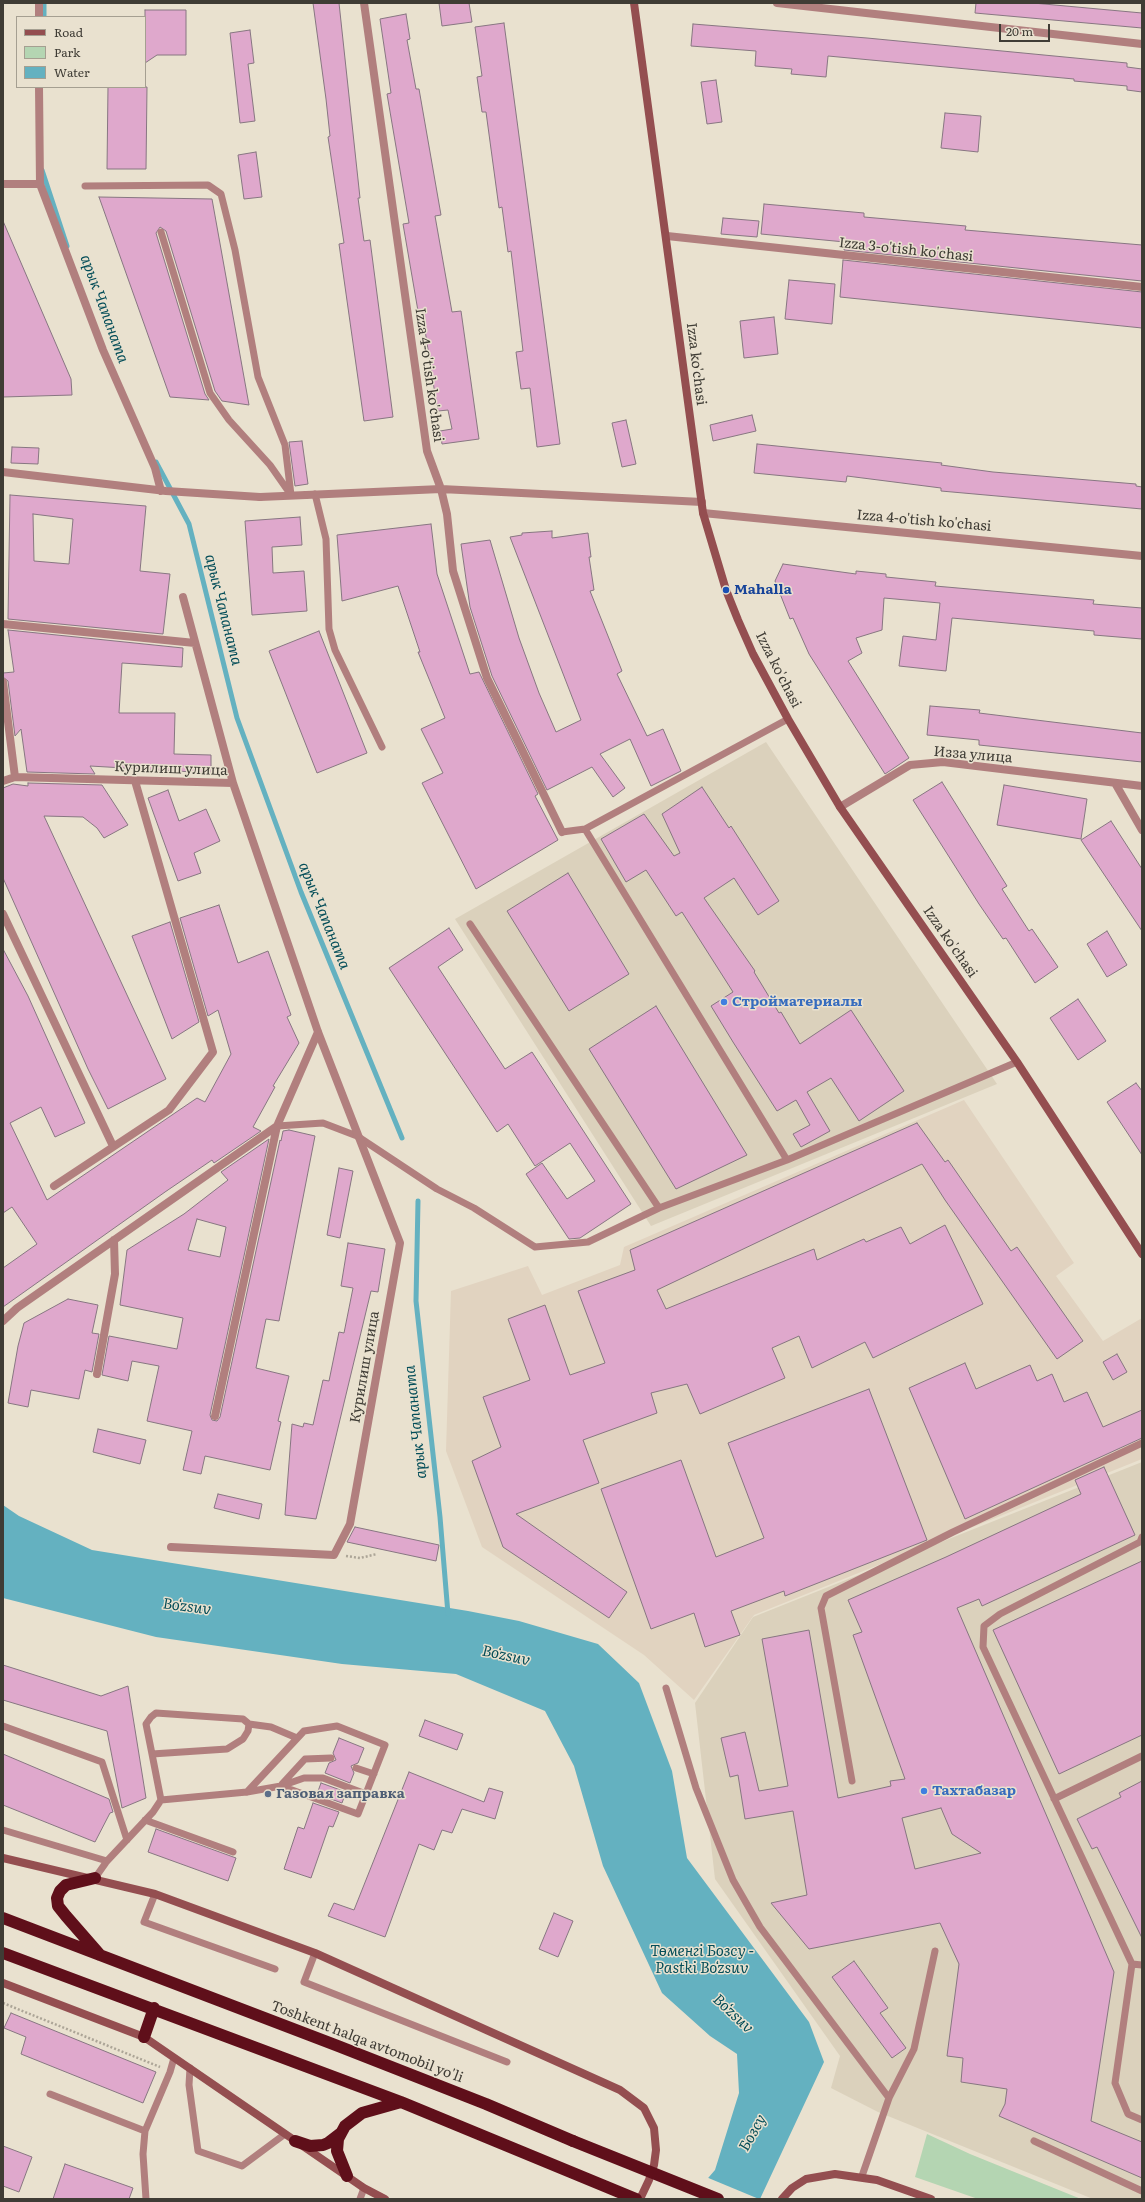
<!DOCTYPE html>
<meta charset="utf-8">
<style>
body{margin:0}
#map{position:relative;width:1145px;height:2202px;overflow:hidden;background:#e9e1cf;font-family:Literata,serif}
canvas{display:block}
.frame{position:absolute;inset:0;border:4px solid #3f3c35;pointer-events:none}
.legend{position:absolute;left:16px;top:16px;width:130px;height:72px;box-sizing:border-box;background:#e9e1cf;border:1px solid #a59f91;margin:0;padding:5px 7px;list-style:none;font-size:12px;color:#3f3c35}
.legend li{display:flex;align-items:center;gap:8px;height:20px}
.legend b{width:20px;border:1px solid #a59f91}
.scale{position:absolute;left:999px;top:24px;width:51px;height:18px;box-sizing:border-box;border:2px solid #3f3c35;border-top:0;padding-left:5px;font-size:12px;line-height:14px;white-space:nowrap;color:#3f3c35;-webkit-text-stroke:3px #e9e1cf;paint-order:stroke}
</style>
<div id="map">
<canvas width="1145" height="2202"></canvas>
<div class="frame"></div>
<ul class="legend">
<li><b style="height:5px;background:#944e50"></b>Road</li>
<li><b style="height:11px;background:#b4d5b2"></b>Park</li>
<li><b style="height:11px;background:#64b1c0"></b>Water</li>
</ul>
<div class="scale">20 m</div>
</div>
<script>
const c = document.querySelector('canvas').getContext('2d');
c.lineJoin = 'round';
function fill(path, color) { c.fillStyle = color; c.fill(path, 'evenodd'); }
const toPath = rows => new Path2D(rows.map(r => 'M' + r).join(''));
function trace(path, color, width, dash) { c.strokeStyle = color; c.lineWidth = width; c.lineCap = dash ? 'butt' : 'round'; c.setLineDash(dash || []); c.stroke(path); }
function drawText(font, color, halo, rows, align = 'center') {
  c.font = font + ' Literata,serif'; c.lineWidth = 3; c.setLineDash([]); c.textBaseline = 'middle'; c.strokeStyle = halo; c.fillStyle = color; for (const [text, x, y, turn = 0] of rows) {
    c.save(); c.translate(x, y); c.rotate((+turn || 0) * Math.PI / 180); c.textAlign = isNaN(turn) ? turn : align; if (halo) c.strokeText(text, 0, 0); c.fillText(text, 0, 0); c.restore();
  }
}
fill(toPath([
 [766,742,997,1084,651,1226,455,919],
 [1142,1462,1142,2199,1093,2199,878,2112,831,2088,840,2056,715,1879,695,1703,753,1617]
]), '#dbd1bc');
fill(toPath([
 [964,1100,1074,1263,1056,1276,1103,1341,1142,1318,1142,1459,754,1615,694,1700,644,1655,482,1547,446,1451,451,1291,528,1266,542,1295,620,1265,624,1247]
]), '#e1d3c0');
fill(toPath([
 [927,2134,970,2154,1081,2199,978,2199,915,2177]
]), '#b4d5b2');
fill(toPath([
 [3,1505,19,1516,92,1550,468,1611,519,1621,598,1644,639,1683,672,1771,687,1858,809,2022,824,2062,760,2199,690,2199,715,2170,739,2093,737,2054,710,2036,662,1993,603,1866,574,1766,545,1711,456,1674,342,1664,156,1637,3,1598]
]), '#64b1c0');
fill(toPath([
 [706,2177,759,2199,688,2199]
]), '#e9e1cf');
trace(toPath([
 [44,17,44,3],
 [42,170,67,246],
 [156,462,189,524,237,718,301,892,402,1138],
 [418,1201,416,1301,440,1517,448,1614]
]), '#64b1c0', 5);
const building = toPath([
 [313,3,339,3,360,198,358,198,364,241,370,240,393,417,364,421,339,244,344,243,328,137,330,136,326,99,313,3],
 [439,3,469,3,472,22,442,26,439,3],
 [976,3,1033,3,1142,13,1142,28,975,13,976,3],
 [145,10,186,10,186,55,157,55,145,63,145,10],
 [406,14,410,39,407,40,416,89,419,89,441,215,435,216,452,312,461,311,479,439,442,444,440,431,452,429,448,410,438,411,437,407,422,311,418,311,403,224,409,223,387,94,391,93,380,19,406,14],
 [504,23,560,444,537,447,530,388,521,389,516,352,523,351,511,251,508,252,502,207,499,208,486,112,482,112,477,77,482,76,475,27,504,23],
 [693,24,867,38,1127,63,1127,67,1142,69,1142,92,1127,90,1127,86,1074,81,1074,79,828,56,826,77,791,74,792,69,755,66,756,51,691,46,693,24],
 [250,30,254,63,248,64,255,121,240,123,230,33,250,30],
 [716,80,722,122,707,124,701,82,716,80],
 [108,87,147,87,146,169,107,169,108,87],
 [945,113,981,116,978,152,941,148,945,113],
 [256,152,262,197,244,199,238,155,256,152],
 [99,197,212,199,249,405,222,401,215,391,166,231,160,227,156,233,205,394,209,400,170,397,99,197],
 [764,204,864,213,864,217,966,226,965,230,1142,245,1142,281,844,250,845,242,761,234,764,204],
 [723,218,759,221,757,237,721,234,723,218],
 [3,221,71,379,72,395,3,397,3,221],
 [843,260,1142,292,1142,328,840,297,843,260],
 [789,280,835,284,832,324,785,319,789,280],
 [774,317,778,354,744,358,740,321,774,317],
 [752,415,756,431,713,441,710,425,752,415],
 [626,420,636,464,622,467,612,423,626,420],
 [302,441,308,484,295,486,289,442,302,441],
 [757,444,942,463,941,465,993,472,1136,484,1136,486,1142,487,1142,509,941,491,941,488,847,476,846,482,754,473,757,444],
 [12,447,39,448,38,464,11,463,12,447],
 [10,495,146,506,140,571,170,574,163,634,8,619,10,495],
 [33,514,73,519,69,564,34,561,33,514],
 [300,517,302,545,272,547,273,573,304,571,307,611,252,615,245,521,300,517],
 [431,524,437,574,470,674,479,672,538,794,535,796,558,840,476,889,422,783,443,773,421,729,445,718,418,652,420,652,398,586,342,601,337,535,431,524],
 [552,531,552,538,588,533,591,557,589,557,594,590,590,591,622,671,617,674,647,736,663,729,681,771,651,786,630,739,600,754,625,788,613,797,592,767,547,790,492,676,470,607,461,544,490,540,519,638,539,693,556,732,581,720,510,537,522,535,522,533,552,531],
 [783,564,856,574,856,571,886,574,886,577,936,582,935,586,1094,600,1093,604,1142,608,1142,639,1094,635,1094,631,952,618,946,671,899,666,903,636,936,640,940,603,884,598,882,630,856,638,862,653,848,661,909,758,885,774,809,654,793,618,790,619,775,581,783,564],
 [8,630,183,648,182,667,122,663,119,713,175,713,174,754,211,755,211,773,90,766,95,774,27,772,21,729,15,736,8,681,3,677,3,673,14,672,8,630],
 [319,631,367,753,317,773,269,651,319,631],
 [930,706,980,710,979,713,1142,733,1142,762,979,745,979,740,927,735,930,706],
 [942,782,1007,886,1002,889,1029,931,1032,929,1058,967,1035,983,1006,938,1003,939,979,904,913,800,942,782],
 [28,783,102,785,128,825,104,838,97,828,83,817,44,816,166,1079,108,1109,88,1069,3,878,3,788,13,784,28,786,28,783],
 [1004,785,1087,799,1081,839,997,825,1004,785],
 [702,787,729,828,731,826,779,901,758,915,734,878,704,898,755,971,754,972,779,1013,781,1012,800,1044,851,1010,904,1091,859,1121,831,1078,807,1092,830,1131,801,1147,793,1134,810,1125,796,1100,777,1111,733,1042,711,1006,733,992,682,912,676,916,646,870,626,882,601,839,644,814,674,856,680,853,662,814,702,787],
 [168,790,179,821,206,809,220,841,194,853,201,873,178,881,148,798,168,790],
 [1111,821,1142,869,1142,931,1081,840,1111,821],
 [568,873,629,974,569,1011,507,911,568,873],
 [219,905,238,963,268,951,291,1015,287,1017,299,1043,273,1086,275,1087,253,1127,261,1131,214,1163,212,1160,165,1192,3,1307,3,1268,37,1244,12,1207,3,1213,3,949,28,996,85,1123,55,1137,41,1107,10,1123,47,1200,197,1098,205,1102,231,1054,218,1010,208,1016,180,918,219,905],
 [170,922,199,1022,172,1039,132,936,170,922],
 [449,928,463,950,438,967,505,1069,532,1052,631,1204,580,1238,569,1239,526,1174,542,1163,567,1199,595,1181,570,1143,535,1166,508,1124,497,1132,389,968,449,928],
 [1107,931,1127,965,1107,977,1087,944,1107,931],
 [1078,999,1106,1041,1078,1060,1050,1018,1078,999],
 [656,1006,747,1155,676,1189,589,1049,656,1006],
 [1136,1083,1142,1091,1142,1155,1107,1102,1136,1083],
 [917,1123,945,1162,948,1160,1011,1251,1017,1247,1083,1341,1057,1359,945,1200,922,1164,657,1290,666,1309,814,1249,817,1260,864,1239,866,1242,901,1227,910,1244,945,1225,983,1304,873,1358,865,1342,812,1368,799,1336,772,1348,785,1378,700,1414,687,1384,651,1393,657,1413,583,1440,599,1483,516,1514,627,1592,609,1618,503,1547,472,1461,501,1447,483,1397,530,1380,508,1319,545,1305,570,1375,605,1363,578,1291,635,1270,630,1250,917,1123],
 [289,1130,315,1136,279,1321,266,1319,256,1368,289,1376,278,1421,281,1422,270,1470,205,1456,201,1474,183,1470,192,1431,147,1421,159,1366,132,1361,128,1381,102,1375,109,1336,177,1349,183,1318,120,1305,127,1250,184,1214,228,1180,221,1172,269,1139,210,1415,212,1420,217,1421,220,1417,280,1140,281,1141,283,1131,289,1130],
 [197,1219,226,1227,220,1257,188,1250,197,1219],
 [339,1168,353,1171,340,1238,327,1235,339,1168],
 [348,1243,385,1249,378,1292,371,1291,316,1519,285,1515,292,1424,303,1427,304,1423,313,1425,323,1380,329,1381,339,1332,344,1333,353,1288,341,1286,348,1243],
 [68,1299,98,1305,92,1333,99,1334,92,1372,85,1370,79,1399,31,1390,28,1407,8,1403,18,1346,24,1323,68,1299],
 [1117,1354,1127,1372,1113,1380,1103,1362,1117,1354],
 [965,1363,976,1389,1030,1365,1037,1381,1052,1374,1064,1402,1087,1392,1103,1427,1142,1410,1142,1438,965,1519,909,1388,965,1363],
 [869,1389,927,1540,785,1596,784,1591,731,1611,740,1635,705,1647,694,1613,651,1629,601,1489,681,1460,716,1557,764,1538,728,1443,869,1389],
 [98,1429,146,1440,140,1464,93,1452,98,1429],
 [1104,1467,1135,1535,982,1606,979,1599,957,1608,1114,1972,1091,2121,1142,2142,1142,2178,999,2116,1005,2104,1007,2089,961,2082,963,2058,947,2056,959,1964,940,1923,809,1949,771,1903,807,1895,793,1811,745,1819,738,1775,730,1777,721,1738,745,1732,759,1791,788,1786,762,1639,809,1630,838,1798,891,1786,890,1781,905,1779,853,1635,862,1632,848,1600,946,1557,1081,1494,1075,1480,1104,1467],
 [941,1808,952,1834,981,1853,915,1869,902,1818,941,1808],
 [218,1494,262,1504,259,1519,214,1508,218,1494],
 [355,1527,439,1545,436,1561,347,1542,355,1527],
 [1142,1561,1142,1735,1059,1774,993,1630,1142,1561],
 [3,1665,101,1696,128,1686,146,1798,122,1808,107,1731,3,1700,3,1665],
 [425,1720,463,1734,457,1750,419,1736,425,1720],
 [339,1738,364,1748,358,1763,351,1766,354,1773,350,1783,325,1773,329,1763,336,1760,333,1753,339,1738],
 [3,1754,109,1799,113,1812,110,1813,95,1842,3,1805,3,1754],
 [409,1772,484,1802,489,1788,503,1792,495,1819,462,1809,452,1833,442,1830,434,1850,419,1844,385,1937,328,1916,334,1903,354,1910,409,1772],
 [1142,1781,1142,1938,1097,1847,1092,1849,1077,1819,1121,1797,1119,1793,1142,1781],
 [321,1783,346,1792,342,1803,317,1794,321,1783],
 [313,1803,339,1812,333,1827,329,1826,311,1878,284,1869,298,1827,304,1829,313,1803],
 [156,1829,236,1858,228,1881,148,1852,156,1829],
 [554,1913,573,1921,558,1957,539,1949,554,1913],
 [854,1961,888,2008,880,2013,906,2048,892,2058,832,1977,854,1961],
 [11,2013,156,2072,143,2103,21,2054,26,2037,4,2028,11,2013],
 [3,2146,32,2157,19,2192,3,2186,3,2146],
 [65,2164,133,2188,129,2199,53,2199,65,2164]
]);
fill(building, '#dfa8cc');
trace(building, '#877681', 1);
trace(toPath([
 [346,1556,360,1558,377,1554],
 [3,2003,160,2067]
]), '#aca597', 2.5, [2, 2]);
trace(toPath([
 [85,186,208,185,221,194,235,250,258,377,285,445,291,495,270,465,229,420,210,393,161,232],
 [315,494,326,539,329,629,335,650,382,747],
 [585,829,787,1160],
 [562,832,585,829,788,719],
 [470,924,659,1208],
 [277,1126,323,1123,357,1136,437,1189,474,1208,535,1247,588,1242,659,1208,787,1160,1017,1062],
 [1142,1537,1140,1542,1000,1614,984,1626,983,1647,1132,1964,1115,2083,1128,2114,1142,2120],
 [666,1688,696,1788,733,1880,760,1927,889,2098],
 [249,1724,271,1727,297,1738],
 [3,1726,102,1762,127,1840],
 [152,1754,227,1749,243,1739,248,1731,249,1724,243,1719,156,1713,151,1717,146,1724,152,1754,161,1800],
 [356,1768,374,1774],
 [852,1781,821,1608,826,1596,953,1532,1142,1443],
 [282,1784,305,1759,331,1758],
 [247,1792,304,1731,337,1726,385,1745,358,1814,281,1786],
 [1054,1799,1142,1756],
 [145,1820,233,1852],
 [3,1830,107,1861],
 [95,1878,107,1861,153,1812,161,1800,247,1792,281,1786,304,1778,323,1778,366,1794],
 [155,1894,144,1922,275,1969],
 [315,1953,304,1982,507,2062],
 [1132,1964,1142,1965],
 [190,2068,189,2085,198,2151,242,2166,285,2134],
 [50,2094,145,2131],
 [1034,2141,1142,2191],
 [862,2176,889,2098,914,2049,935,1951],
 [146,2199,143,2154,145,2131,170,2072,174,2058],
 [360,2199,364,2188]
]), '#b17f7e', 7);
trace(toPath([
 [364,3,427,451,441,489,447,514,453,571,487,678,562,832],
 [777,3,1142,44],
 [39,17,39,3],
 [39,87,40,184,103,350,155,468,161,491],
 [3,184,40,184],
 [667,236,1142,287],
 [3,472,166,491,260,497],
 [306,495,441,489,702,502],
 [703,513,1142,556],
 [183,597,233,783],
 [3,624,195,643],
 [3,682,15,777,233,783,318,1032,400,1243,350,1524,334,1555,171,1547],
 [3,781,15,777],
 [1115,783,1142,830],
 [840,807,910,765,943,762,1142,786],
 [3,914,113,1146],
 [54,1186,169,1110,213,1052,135,781],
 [3,1321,17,1308,277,1126],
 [97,1374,115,1274,114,1240],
 [215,1416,277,1126,318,1032]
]), '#b17f7e', 8);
trace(toPath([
 [634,3,703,513,726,590,738,620,753,654,788,719,840,807,1017,1062,1142,1254],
 [3,1858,155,1894,315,1953,620,2090,644,2108,654,2128,656,2150,654,2165,649,2180,640,2199],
 [3,1983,144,2037,364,2188,385,2199],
 [782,2199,792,2188,806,2179,835,2174,877,2180,931,2199]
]), '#944e50', 8);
trace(toPath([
 [95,1878,66,1885,60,1891,57,1898,58,1906,66,1916,100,1955],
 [3,1918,338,2046,486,2104,573,2141],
 [3,1953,401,2102,636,2199],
 [144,2037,154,2008],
 [295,2141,310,2146,323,2145,328,2143,341,2133],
 [347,2176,337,2151,338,2139,345,2126,362,2113,401,2102]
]), '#5f0f1a', 12);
trace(toPath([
 [260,497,306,495]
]), '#b17f7e', 8);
trace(toPath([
 [573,2141,718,2199]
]), '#5f0f1a', 12);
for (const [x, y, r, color] of [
 [726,590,4,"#1a4fb4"],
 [724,1002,4,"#3f7fe0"],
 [924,1791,4,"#3f7fe0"],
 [268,1794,4,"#5c6f8a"]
]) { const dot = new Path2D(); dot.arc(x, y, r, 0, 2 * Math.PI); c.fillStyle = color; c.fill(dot); trace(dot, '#e9e1cf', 1.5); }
drawText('14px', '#3f3c35', '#e9e1cf', [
 ["Izza 3-o'tish ko'chasi",906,250,6],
 ["Izza ko'chasi",696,364,83],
 ["Izza 4-o'tish ko'chasi",429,375,82],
 ["Izza 4-o'tish ko'chasi",924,521,5],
 ["Izza ko'chasi",778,670,63],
 ["Изза улица",973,755,5],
 ["Курилиш улица",171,769,2],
 ["Izza ko'chasi",950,942,55],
 ["Курилиш улица",365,1367,-80],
 ["Toshkent halqa avtomobil yo'li",367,2042,21]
]);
drawText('bold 14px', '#164399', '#e9e1cf', [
 ["Mahalla",734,590]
], 'left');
drawText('bold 14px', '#366cbe', '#e9e1cf', [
 ["Стройматериалы",732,1002],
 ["Тахтабазар",932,1791]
], 'left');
drawText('bold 14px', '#4e5e75', '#e9e1cf', [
 ["Газовая заправка",276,1794]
], 'left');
drawText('italic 15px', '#044d58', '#e9e1cf', [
 ["арык Чапаната",104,309,70],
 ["арык Чапаната",223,610,76],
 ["арык Чапаната",324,916,68],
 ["арык Чапаната",416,1422,-96],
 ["Boʻzsuv",187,1607,7],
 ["Boʻzsuv",506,1656,12],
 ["Төменгі Бозсу -",702,1952],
 ["Pastki Boʻzsuv",702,1969],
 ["Boʻzsuv",733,2014,43],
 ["Бозсу",753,2133,-61]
]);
</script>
